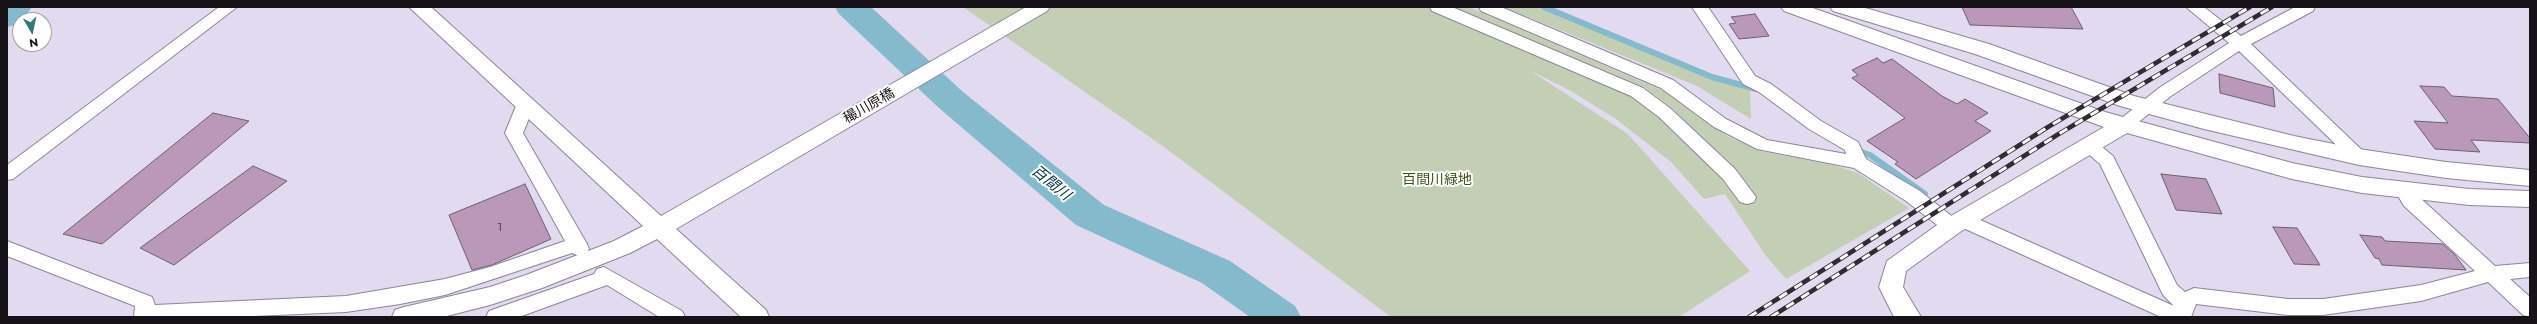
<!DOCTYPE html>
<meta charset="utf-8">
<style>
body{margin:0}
#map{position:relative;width:2537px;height:324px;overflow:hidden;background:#e2daee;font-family:Montserrat,sans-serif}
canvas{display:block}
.frame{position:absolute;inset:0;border:8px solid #151218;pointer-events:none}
.north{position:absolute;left:12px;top:12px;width:40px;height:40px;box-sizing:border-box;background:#fff;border:1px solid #a1a0a3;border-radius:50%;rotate:171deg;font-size:11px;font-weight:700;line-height:16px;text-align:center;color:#151218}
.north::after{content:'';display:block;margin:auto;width:14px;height:18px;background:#327a75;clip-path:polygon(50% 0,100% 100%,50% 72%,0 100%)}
</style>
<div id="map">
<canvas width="2537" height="324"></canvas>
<div class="frame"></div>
<div class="north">N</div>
</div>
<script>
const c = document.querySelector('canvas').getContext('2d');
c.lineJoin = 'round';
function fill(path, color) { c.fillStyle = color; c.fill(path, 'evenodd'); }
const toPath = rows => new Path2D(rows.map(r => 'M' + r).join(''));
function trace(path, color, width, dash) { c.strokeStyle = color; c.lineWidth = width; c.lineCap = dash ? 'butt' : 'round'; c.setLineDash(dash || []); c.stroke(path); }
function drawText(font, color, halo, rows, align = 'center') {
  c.font = font + ' Montserrat,"Noto Sans JP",sans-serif'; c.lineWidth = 4; c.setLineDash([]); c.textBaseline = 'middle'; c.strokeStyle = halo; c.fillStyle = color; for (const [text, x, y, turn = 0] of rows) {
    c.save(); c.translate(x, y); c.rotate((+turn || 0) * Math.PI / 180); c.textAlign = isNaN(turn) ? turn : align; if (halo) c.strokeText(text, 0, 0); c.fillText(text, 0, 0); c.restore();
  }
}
fill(toPath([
 [963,7,1430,7,1634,95,1659,115,1724,176,1742,201,1756,197,1733,168,1673,109,1644,87,1453,7,1469,7,1664,91,1727,136,1760,151,1833,165,1858,173,1909,208,1786,279,1766,256,1725,194,1704,199,1671,162,1616,119,1571,91,1529,70,1628,134,1750,271,1679,317,1391,317,1164,147],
 [1504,7,1537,7,1698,73,1750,89,1751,119,1697,86]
]), '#c3cfb4');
fill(toPath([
 [838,7,871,7,870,13,882,27,864,31]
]), '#85b9cc');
trace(toPath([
 [1544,7,1712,77,1756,89],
 [1856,150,1870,155,1925,194]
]), '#85b9cc', 6);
fill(toPath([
 [7,7,32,7,19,24,7,27,7,7],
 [835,7,871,7,963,92,1104,205,1230,261,1295,306,1301,317,1250,317,1202,283,1076,225,939,108,839,14,835,7]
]), '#85b9cc');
const building = toPath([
 [1962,7,2071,7,2083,29,1970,25,1962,7],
 [1755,14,1769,36,1739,39,1729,24,1736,23,1731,17,1755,14],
 [1877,58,1883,63,1892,59,1942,96,1957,104,1965,99,1988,113,1975,121,1991,131,1916,179,1895,164,1898,162,1867,141,1905,118,1852,78,1858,75,1852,70,1877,58],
 [2219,74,2273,88,2275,107,2220,93,2219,74],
 [2420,86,2444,87,2452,96,2498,99,2530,138,2530,143,2471,140,2480,152,2435,149,2414,121,2448,123,2420,86],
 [213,113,249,121,102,244,63,234,213,113],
 [253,166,287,181,174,265,140,248,253,166],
 [2161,174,2206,179,2222,214,2176,210,2161,174],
 [525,184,551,239,492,265,472,270,449,215,525,184],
 [2273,227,2297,228,2320,265,2294,264,2273,227],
 [2360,235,2382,237,2385,241,2443,244,2455,255,2466,270,2382,265,2379,259,2375,258,2360,235]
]);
fill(building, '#b998ba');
trace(building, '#6d5f6e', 1);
const street = toPath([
 [219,7,237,7,13,179,7,180,7,165,219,7],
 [1430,7,1452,7,1643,88,1671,109,1735,169,1756,197,1754,202,1747,204,1740,202,1723,179,1659,117,1631,96,1432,11,1430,7],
 [1479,7,1501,7,1673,80,1726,119,1767,140,1846,154,1845,150,1809,129,1759,92,1743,84,1692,7,1708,7,1755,76,1771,84,1821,121,1858,142,1866,159,1920,191,1954,218,1962,213,1969,215,2174,306,2163,295,2100,164,2083,149,2080,145,2083,141,2089,139,2095,141,2113,156,2177,285,2185,292,2194,288,2288,299,2323,299,2421,285,2475,271,2404,206,2394,189,2397,184,2403,182,2409,184,2418,196,2495,266,2530,263,2530,277,2510,279,2530,297,2530,317,2523,315,2488,282,2421,301,2323,315,2288,315,2196,304,2191,317,2161,317,1961,227,1959,231,1952,233,1945,231,1906,201,1854,168,1757,149,1714,127,1661,88,1481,11,1479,7],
 [2186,7,2204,7,2241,36,2295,7,2315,7,2313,11,2251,44,2365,153,2368,157,2365,161,2359,163,2353,161,2239,51,2171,96,2130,129,2118,129,2115,125,2118,121,2159,88,2229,43,2186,7],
 [525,100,531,102,534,106,523,133,587,244,589,249,586,254,579,256,572,253,445,295,400,304,346,312,230,317,134,317,135,306,7,256,7,241,152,297,155,305,346,296,445,279,490,267,565,241,505,133,516,106,519,102,525,100],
 [604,267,682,311,685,317,659,317,607,285,519,317,486,317,489,311,594,274,597,269,604,267]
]);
const secondary = toPath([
 [409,7,431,7,661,216,1026,7,1050,7,1047,11,676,229,766,310,769,317,741,317,657,239,630,253,542,288,490,305,443,317,392,317,395,310,404,307,490,287,526,275,614,241,643,226,409,7],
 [1781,7,1810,7,2105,112,2292,163,2362,177,2469,189,2530,191,2530,207,2469,205,2362,193,2292,179,2127,133,1960,232,1906,271,1903,287,1921,317,1894,317,1879,287,1887,261,1944,220,2104,127,1784,11,1781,7],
 [1830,7,1862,7,1989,44,2134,96,2294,136,2359,149,2446,162,2530,170,2530,186,2446,178,2359,165,2204,129,2120,106,1975,54,1833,11,1830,7]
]);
trace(street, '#8c8597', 2);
trace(secondary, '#8c8597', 2);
fill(street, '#fff');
fill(secondary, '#fff');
const rail = toPath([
 [1749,317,2048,127,2250,7],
 [1771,317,2057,135,2272,7]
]);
trace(rail, '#302c34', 4.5);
trace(rail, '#fff', 3, [9]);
drawText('12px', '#3e3440', null, [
 ["1",500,227]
]);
drawText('14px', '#151218', '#fff', [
 ["穝川原橋",869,106,-30]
]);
drawText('14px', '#3c5111', '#fff', [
 ["百間川緑地",1437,180]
]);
drawText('italic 15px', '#053644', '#fff', [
 ["百間川",1051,183,39]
]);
</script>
